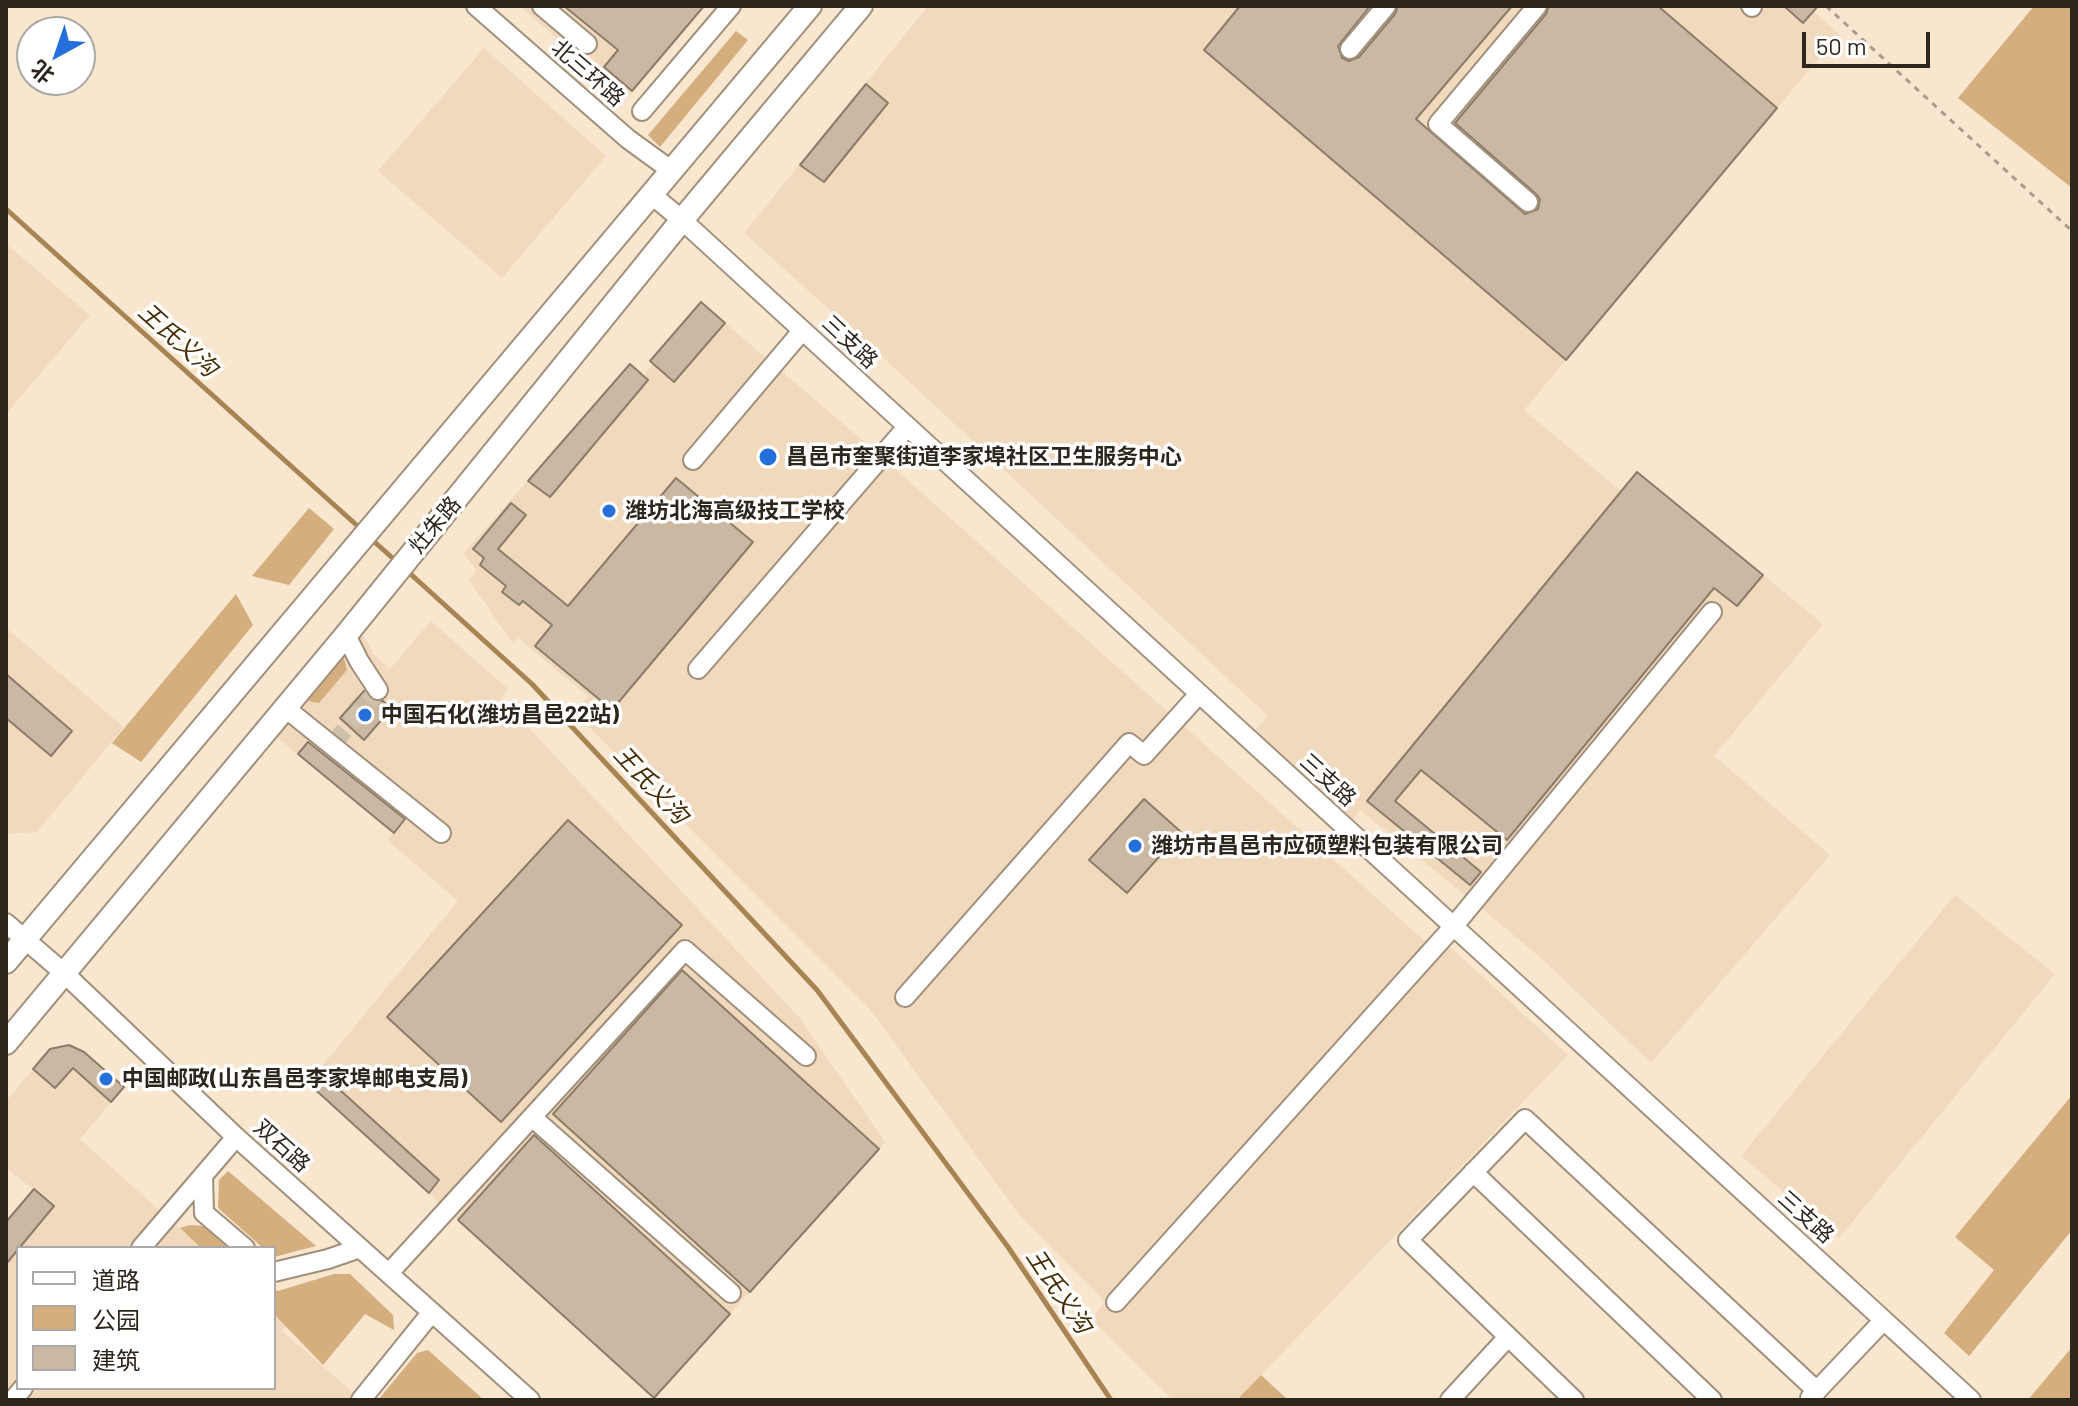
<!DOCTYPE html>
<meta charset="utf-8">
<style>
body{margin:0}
#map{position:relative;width:2078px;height:1406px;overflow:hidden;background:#f8e6cf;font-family:Barlow,"Noto Sans SC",sans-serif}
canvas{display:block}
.frame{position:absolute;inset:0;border:8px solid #2d261d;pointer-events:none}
.legend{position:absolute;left:16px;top:1246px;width:260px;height:144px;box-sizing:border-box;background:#fff;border:2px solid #aba8a5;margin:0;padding:10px 14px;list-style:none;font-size:24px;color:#2d261d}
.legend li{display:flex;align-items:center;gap:16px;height:40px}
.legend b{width:40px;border:2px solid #aba8a5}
.north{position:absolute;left:16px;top:16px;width:80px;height:80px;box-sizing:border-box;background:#fff;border:2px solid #aba8a5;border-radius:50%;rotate:220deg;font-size:22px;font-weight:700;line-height:32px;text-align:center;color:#2d261d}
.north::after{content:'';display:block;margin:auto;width:28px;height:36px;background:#256fdb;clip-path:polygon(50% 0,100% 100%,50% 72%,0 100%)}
.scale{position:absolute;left:1802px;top:32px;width:128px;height:36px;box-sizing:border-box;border:4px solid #2d261d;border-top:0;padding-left:10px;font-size:24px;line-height:28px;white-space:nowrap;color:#2d261d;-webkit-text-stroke:6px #fff;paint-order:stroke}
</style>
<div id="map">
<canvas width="2078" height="1406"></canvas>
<div class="frame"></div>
<ul class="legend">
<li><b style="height:10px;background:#fff"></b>道路</li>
<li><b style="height:22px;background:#d4ae7d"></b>公园</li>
<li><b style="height:22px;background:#cab8a3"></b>建筑</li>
</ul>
<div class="north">北</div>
<div class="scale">50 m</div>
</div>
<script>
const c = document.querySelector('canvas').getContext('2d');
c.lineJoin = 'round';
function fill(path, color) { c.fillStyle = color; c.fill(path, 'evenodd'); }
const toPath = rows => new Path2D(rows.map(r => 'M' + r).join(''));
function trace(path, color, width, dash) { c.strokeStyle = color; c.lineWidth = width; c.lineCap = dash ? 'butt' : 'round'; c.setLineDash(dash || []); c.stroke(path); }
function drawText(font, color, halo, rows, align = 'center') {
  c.font = font + ' Barlow,"Noto Sans SC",sans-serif'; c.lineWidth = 7; c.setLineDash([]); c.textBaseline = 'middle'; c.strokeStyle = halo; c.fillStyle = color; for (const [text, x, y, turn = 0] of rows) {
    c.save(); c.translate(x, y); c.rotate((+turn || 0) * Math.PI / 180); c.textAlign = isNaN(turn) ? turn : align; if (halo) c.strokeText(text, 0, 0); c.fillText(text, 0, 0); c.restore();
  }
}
fill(toPath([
 [519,6,704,6,627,98],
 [928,6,1807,6,1839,34,1524,410,1621,491,1637,472,1823,624,1714,756,1830,855,1651,1063,1543,960,1504,927,1360,810,1352,821,1252,734,1268,716,888,362,744,233],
 [484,48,606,156,502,278,378,171],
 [6,244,90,315,6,414],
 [725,323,875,451,1427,943,1442,951,1448,945,1568,1055,1237,1400,1173,1400,1091,1319,1105,1302,1017,1212,870,1009,575,713,588,696,518,638,513,644,469,580,477,569,463,554,630,364,643,376,653,364,674,382],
 [431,621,508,689,501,698,799,1017,885,1142,654,1398,308,1083,458,901,388,841,393,833,274,735,361,632,375,656,390,669],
 [6,628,124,727,37,832,6,834],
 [1955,895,2055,974,1839,1238,1741,1156],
 [69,1045,84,1052,124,1087,80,1139,201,1248,18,1248,18,1388,274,1388,274,1314,286,1325,282,1331,362,1400,6,1400,6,1223,33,1189,6,1168,6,1101,50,1049]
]), '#f0d9bd');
fill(toPath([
 [2034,6,2072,6,2072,188,1958,98],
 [736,31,748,40,660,147,648,135],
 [309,508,334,529,289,585,252,576],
 [236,594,253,625,141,762,112,743],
 [343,654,347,670,319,703,303,700],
 [2072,1095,2072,1230,1969,1356,1944,1333,1994,1270,1955,1237],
 [228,1171,316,1246,274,1257,274,1248,263,1248,218,1208,219,1180],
 [190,1225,203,1226,228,1248,201,1248,180,1228],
 [334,1274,350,1274,393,1315,394,1330,365,1314,323,1365,274,1314,274,1288,278,1291],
 [2072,1347,2072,1400,2028,1400],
 [428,1350,484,1400,378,1400,417,1353],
 [1261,1375,1288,1400,1237,1400]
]), '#d4ae7d');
trace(toPath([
 [6,209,362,530],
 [369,537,397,562],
 [405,569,532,684,817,990,1008,1247,1111,1400]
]), '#a98453', 5);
const building = toPath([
 [564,6,704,6,632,91,604,67,618,50,564,6],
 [1240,6,1370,6,1338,46,1342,58,1349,61,1359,57,1395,14,1398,6,1512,6,1416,119,1525,214,1538,209,1540,199,1536,194,1455,123,1546,14,1549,6,1658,6,1777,108,1566,360,1204,50,1240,6],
 [1784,6,1818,6,1803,23,1784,6],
 [866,84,888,103,824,182,800,165,866,84],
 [701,302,725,323,674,382,650,361,701,302],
 [630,364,648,380,550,497,528,481,630,364],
 [1637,472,1763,575,1737,606,1714,588,1507,840,1421,770,1395,801,1481,872,1470,885,1367,801,1637,472],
 [676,478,753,542,612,710,535,646,552,625,523,601,519,605,502,592,506,586,480,565,484,558,473,549,511,503,526,515,498,549,568,606,676,478],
 [6,674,72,731,51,756,6,718,6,674],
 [364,691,372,700,383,701,391,709,364,740,340,718,364,691],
 [308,742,405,819,394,833,298,754,308,742],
 [1144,799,1181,832,1127,893,1089,860,1144,799],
 [568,820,682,925,501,1122,387,1017,568,820],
 [682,970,879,1149,750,1292,553,1114,682,970],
 [69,1045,84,1052,124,1087,111,1102,73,1068,55,1088,33,1069,50,1049,69,1045],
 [318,1070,439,1180,429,1193,308,1083,318,1070],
 [534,1135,730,1314,654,1398,458,1220,534,1135],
 [34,1189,54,1206,6,1264,6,1222,34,1189]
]);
fill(building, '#cab8a3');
trace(building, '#8c7c68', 2);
trace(toPath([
 [333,744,378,690]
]), '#cfc0ab', 18, [18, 9]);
const minor = toPath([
 [476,6,628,139,672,171],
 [542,6,587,44],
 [1751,6,1752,7],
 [1350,49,1386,6],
 [642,111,731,6],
 [652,195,682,220,1971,1400],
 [1528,202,1438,124,1537,6],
 [693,460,802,331],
 [346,635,359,661,378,690],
 [698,669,907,427],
 [284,707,441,833],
 [6,923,64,973,236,1137,530,1400],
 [905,997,1129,743,1144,755,1199,694],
 [532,1117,731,1293],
 [1473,1172,1712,1400],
 [203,1176,204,1213,245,1248],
 [141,1248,236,1137],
 [274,1272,328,1259,360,1248],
 [389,1273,685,950,806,1056],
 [1116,1302,1453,927,1712,612],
 [1810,1398,1883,1321],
 [13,1400,23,1388],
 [361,1400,432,1312],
 [1450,1400,1508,1337],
 [1574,1400,1408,1240,1525,1119,1817,1391]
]);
const major = toPath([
 [6,962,810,6],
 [6,1043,346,635,682,220,861,6]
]);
trace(minor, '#a08f7a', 22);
trace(major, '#a08f7a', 26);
trace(toPath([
 [1826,6,2072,231]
]), '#ab9d8c', 3, [6, 6]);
trace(minor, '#fff', 18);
trace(major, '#fff', 22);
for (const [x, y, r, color] of [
 [768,457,10,"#256fdb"],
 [609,511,8,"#256fdb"],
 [365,715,8,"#256fdb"],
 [1135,846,8,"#256fdb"],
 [106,1079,8,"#256fdb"]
]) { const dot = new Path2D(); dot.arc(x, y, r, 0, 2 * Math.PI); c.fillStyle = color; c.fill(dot); trace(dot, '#fff', 3); }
drawText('22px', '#2d261d', '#fff', [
 ["北三环路",588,73,41],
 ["三支路",850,342,43],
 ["灶朱路",435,525,-50],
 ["三支路",1328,780,42],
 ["双石路",282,1146,42],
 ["三支路",1806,1217,42]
]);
drawText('bold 22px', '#2d261d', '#fff', [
 ["昌邑市奎聚街道李家埠社区卫生服务中心",786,457],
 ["潍坊北海高级技工学校",625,511],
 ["中国石化(潍坊昌邑22站)",381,715],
 ["潍坊市昌邑市应硕塑料包装有限公司",1151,846],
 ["中国邮政(山东昌邑李家埠邮电支局)",122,1079]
], 'left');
drawText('italic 24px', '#462c01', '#fff', [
 ["王氏义沟",178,340,42],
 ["王氏义沟",651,785,47],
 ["王氏义沟",1059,1291,56]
]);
</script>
